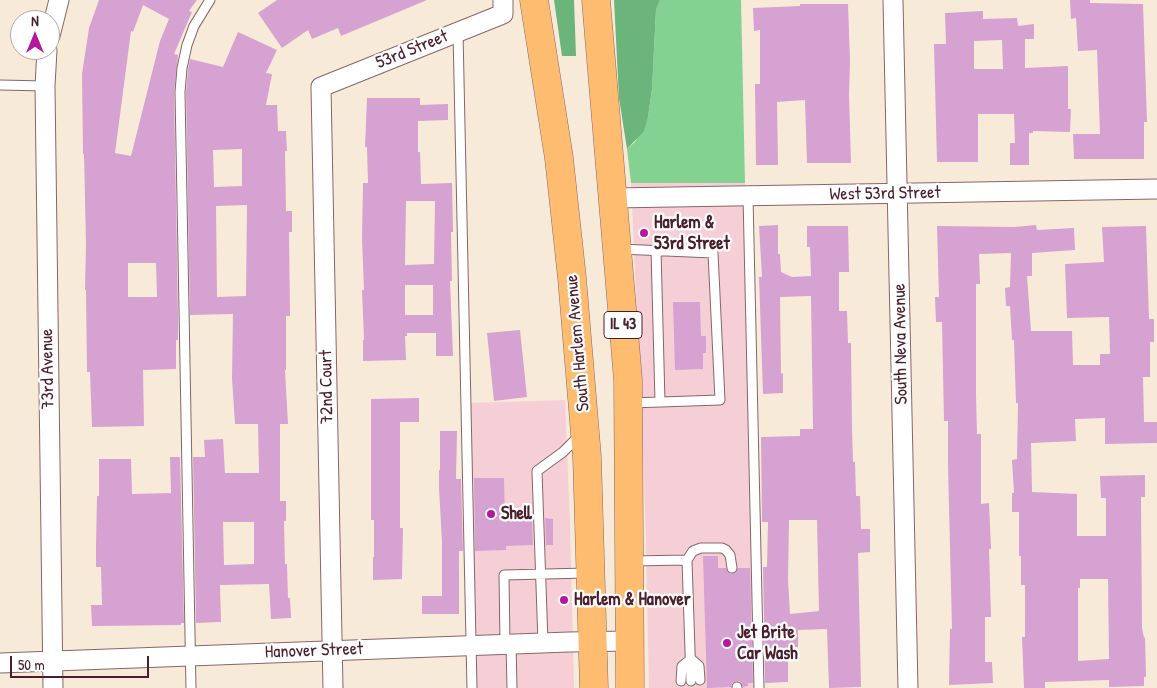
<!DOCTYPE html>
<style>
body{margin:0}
#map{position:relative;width:1157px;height:688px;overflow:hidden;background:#f8ead9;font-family:"Patrick Hand",sans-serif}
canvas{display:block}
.north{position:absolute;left:10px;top:10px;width:50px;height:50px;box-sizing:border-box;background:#fff;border:1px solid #b7a5aa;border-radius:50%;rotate:0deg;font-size:14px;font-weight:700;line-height:20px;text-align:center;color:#4a1f2b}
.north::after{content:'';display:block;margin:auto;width:18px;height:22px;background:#b5179e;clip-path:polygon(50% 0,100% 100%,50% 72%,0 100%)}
.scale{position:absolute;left:10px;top:656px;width:139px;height:22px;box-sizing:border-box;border:2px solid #4a1f2b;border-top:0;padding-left:6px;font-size:15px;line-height:18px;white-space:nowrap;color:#4a1f2b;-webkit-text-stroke:4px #fff;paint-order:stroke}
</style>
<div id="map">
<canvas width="1157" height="688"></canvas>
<div class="north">N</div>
<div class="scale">50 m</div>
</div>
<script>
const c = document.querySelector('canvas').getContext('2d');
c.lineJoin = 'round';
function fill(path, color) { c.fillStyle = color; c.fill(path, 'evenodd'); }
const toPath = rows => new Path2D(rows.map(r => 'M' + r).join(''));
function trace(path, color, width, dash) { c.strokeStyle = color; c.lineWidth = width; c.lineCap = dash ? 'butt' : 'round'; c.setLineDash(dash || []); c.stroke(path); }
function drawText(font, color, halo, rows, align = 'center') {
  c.font = font + ' "Patrick Hand",sans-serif'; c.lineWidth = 4.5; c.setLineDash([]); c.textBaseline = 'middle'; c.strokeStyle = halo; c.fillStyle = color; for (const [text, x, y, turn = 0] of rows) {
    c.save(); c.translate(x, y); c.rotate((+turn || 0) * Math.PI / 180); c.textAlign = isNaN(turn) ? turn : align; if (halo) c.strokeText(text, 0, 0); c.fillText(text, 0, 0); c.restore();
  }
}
fill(toPath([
 [631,183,745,183,758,688,649,688,645,506],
 [565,400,570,522,574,688,474,688,468,403]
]), '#f6cfd6');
fill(toPath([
 [660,0,741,0,745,183,631,183,627,149,635,142,648,117,652,89,656,10]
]), '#84d291');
fill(toPath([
 [554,0,574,0,576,56,562,56],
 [614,0,660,0,656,10,652,89,648,117,644,131,627,149,619,98]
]), '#6bb47b');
fill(toPath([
 [99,0,197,0,189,11,192,12,174,54,178,55,174,92,178,315,178,340,176,340,176,369,143,370,144,426,92,427,90,372,87,372,86,290,85,290,86,244,84,154,83,154,82,74,89,28],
 [143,5,169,19,160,41,131,156,115,153,131,31,133,32],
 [128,263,156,263,157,297,128,297],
 [277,0,427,0,341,36,338,28,312,39,308,30,282,48,258,13],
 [1070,0,1090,0,1090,3,1143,4,1147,122,1144,122,1144,159,1074,159,1073,134,1100,134,1097,50,1078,51,1076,18,1071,19],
 [800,4,848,4,850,61,849,94,851,163,807,163,805,100,777,102,778,165,756,165,755,84,760,84,760,30,754,31,753,8,800,6],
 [983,11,983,19,1017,18,1018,26,1034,24,1034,39,1025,39,1025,68,1068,66,1068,109,1071,109,1070,132,1033,131,1033,133,1029,133,1029,165,1010,165,1010,143,1015,143,1014,114,978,114,978,162,937,162,934,44,946,44,945,13],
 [1002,40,1003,69,974,69,974,41],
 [238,32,277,50,266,73,272,74,266,105,277,105,278,131,286,131,287,151,285,151,286,211,292,211,292,232,289,232,290,316,286,316,286,370,285,370,288,424,280,424,280,501,286,501,286,521,284,521,285,564,287,564,288,598,290,598,291,618,271,619,269,584,220,585,221,622,196,623,193,457,205,457,204,440,223,439,225,473,259,473,258,424,235,424,232,378,233,314,190,315,186,92,188,69,190,59,223,67],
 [242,149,242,186,214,187,213,150],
 [247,205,246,296,217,297,216,206],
 [223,522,254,522,254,564,224,565],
 [367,98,420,98,420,105,448,104,448,120,418,121,418,152,420,152,421,184,452,183,453,232,451,232,452,281,450,281,453,356,436,356,436,333,407,333,407,336,405,336,406,360,363,361,363,340,364,340,362,290,364,290,362,238,363,183,368,183,367,147,365,147],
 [406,201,435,201,434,264,405,265],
 [405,285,433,285,433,315,405,315],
 [778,225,778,254,780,254,781,272,792,277,811,276,810,247,807,247,807,226,848,226,849,272,839,272,839,311,847,311,848,343,851,343,852,428,853,462,855,462,856,496,860,496,861,529,870,529,870,552,858,553,861,687,829,688,827,629,798,630,798,647,788,647,788,682,765,683,763,567,767,567,768,522,762,522,761,437,800,436,800,429,813,429,811,296,780,297,781,374,783,373,783,393,763,394,759,277,762,277,759,226],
 [789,520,817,520,819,611,790,614,788,580],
 [1036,225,1037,230,1074,228,1075,250,1032,253,1032,276,1027,276,1031,331,1072,331,1073,365,1100,365,1100,354,1110,354,1109,317,1067,318,1065,264,1104,262,1102,227,1146,226,1149,319,1154,319,1154,342,1150,342,1150,377,1143,377,1144,422,1157,422,1157,443,1105,444,1105,418,1075,419,1076,441,1031,443,1032,492,1077,494,1077,536,1106,536,1106,498,1101,498,1100,476,1145,475,1145,497,1141,497,1142,628,1144,638,1145,637,1146,677,1144,677,1144,686,1109,687,1109,680,1045,682,1045,688,1024,688,1022,637,1025,637,1025,585,1021,585,1021,556,1019,556,1019,512,1012,512,1012,493,1014,493,1012,460,1017,459,1018,403,1016,403,1014,340,1012,340,1010,306,1006,306,1005,288,1010,287,1011,253,979,254,980,284,976,284,976,395,977,434,981,434,981,504,989,503,991,549,989,549,991,617,985,617,985,662,992,662,993,683,949,685,950,629,952,629,948,466,948,421,944,421,942,322,936,322,935,297,939,297,937,226,1014,227],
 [1080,579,1108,579,1109,659,1078,661,1078,588,1080,588],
 [673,302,700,302,701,336,706,336,706,353,703,353,703,369,675,370],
 [520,330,527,397,494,401,487,333],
 [419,398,419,422,400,422,400,528,403,528,402,579,373,580,373,557,374,557,374,520,371,520,371,399],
 [440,431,457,431,456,479,461,479,463,551,459,551,459,614,422,614,422,596,442,596,442,542,439,488,439,470,440,470],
 [170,457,180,457,184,623,181,623,181,625,92,626,91,605,102,605,101,567,96,567,96,547,97,496,99,496,99,459,131,459,132,494,171,493],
 [474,478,504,478,505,520,532,519,533,545,506,546,506,550,475,551],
 [545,518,553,519,553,545,546,545],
 [703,556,718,556,718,568,726,568,730,574,735,573,738,568,750,568,753,683,748,683,748,686,743,687,741,682,737,681,732,683,731,687,707,688]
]), '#d5a2d1');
const service = toPath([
 [458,32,472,688],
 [0,85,45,86],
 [748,196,759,688],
 [619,249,713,253,720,400,631,403],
 [656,250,660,402],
 [687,560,693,551,701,548,722,548,726,550,730,555,732,568],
 [632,561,687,560,691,681],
 [543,643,537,471,563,452,579,436],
 [505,644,504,575,587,573],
 [511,644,512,688],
 [691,659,699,666,700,680],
 [681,681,682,666,691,659],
 [737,687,737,688],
 [191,688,180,92,182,68,187,45,194,26,210,0]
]);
const minor = toPath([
 [893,0,908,688],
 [50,36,59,0],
 [47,50,45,86,53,688],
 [613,198,1157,189],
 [0,663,569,642,629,641],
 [333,688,321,87,503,14,503,0]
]);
const primary = toPath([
 [534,0,559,158,572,278,587,457,594,688],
 [596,0,628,380,630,688]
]);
trace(service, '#876668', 11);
trace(minor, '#876668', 21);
trace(primary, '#876668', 29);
trace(service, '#fff', 9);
trace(minor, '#fff', 19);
trace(primary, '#febc70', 28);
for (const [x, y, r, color] of [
 [644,233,5,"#b5179e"],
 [491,514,5,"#b5179e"],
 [564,600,5,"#b5179e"],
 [727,643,5,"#b5179e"]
]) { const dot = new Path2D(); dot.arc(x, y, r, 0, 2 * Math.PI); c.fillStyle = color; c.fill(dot); trace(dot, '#fff', 2); }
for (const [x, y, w] of [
 [623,325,38]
]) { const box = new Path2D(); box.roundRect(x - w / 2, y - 13.5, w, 27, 4); c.fillStyle = '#fff'; c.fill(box); trace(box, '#4a1f2b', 1); }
drawText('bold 16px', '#4a1f2b', null, [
 ["IL 43",623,325]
]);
drawText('18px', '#4a1f2b', '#fff', [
 ["53rd Street",412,50,-22],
 ["West 53rd Street",885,194,-1],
 ["South Harlem Avenue",578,343,-95],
 ["South Neva Avenue",901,344,-91],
 ["73rd Avenue",48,369,-91],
 ["72nd Court",327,387,-91],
 ["Hanover Street",314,651,-2]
]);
drawText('bold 18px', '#4a1f2b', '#fff', [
 ["Harlem &",654,223],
 ["53rd Street",654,244],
 ["Shell",501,514],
 ["Harlem & Hanover",574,600],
 ["Jet Brite",737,633],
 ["Car Wash",737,654]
], 'left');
</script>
